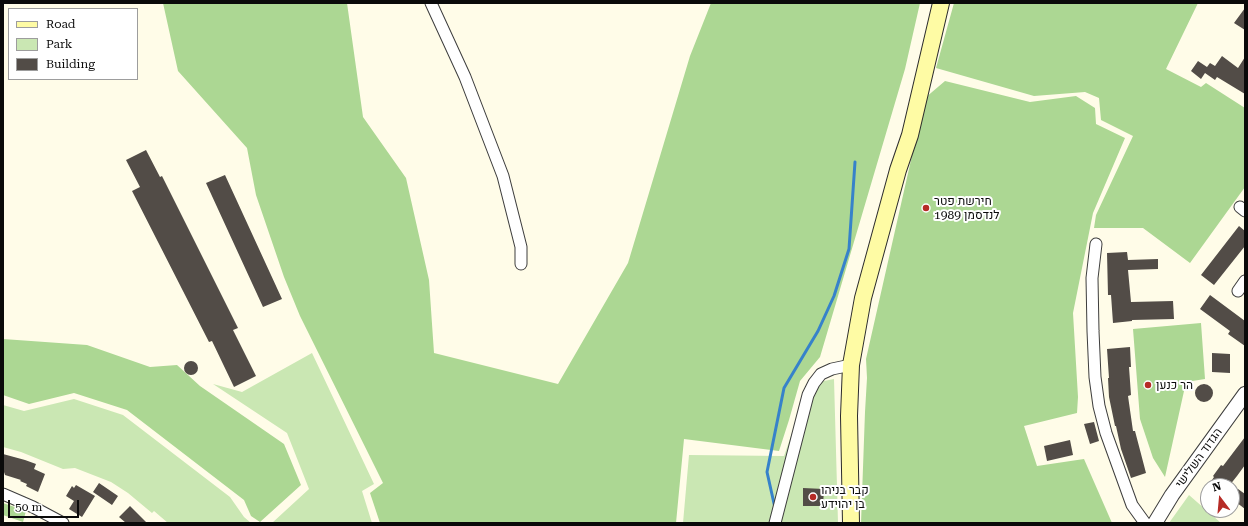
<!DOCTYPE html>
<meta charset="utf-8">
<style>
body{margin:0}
#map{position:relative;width:1248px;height:526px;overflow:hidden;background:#fffce8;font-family:"Roboto Serif",serif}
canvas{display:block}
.frame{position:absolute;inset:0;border:4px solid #0a0a0a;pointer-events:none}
.legend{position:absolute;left:8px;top:8px;width:130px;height:72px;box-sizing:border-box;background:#fff;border:1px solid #9d9d9d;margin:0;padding:5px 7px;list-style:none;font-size:12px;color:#0a0a0a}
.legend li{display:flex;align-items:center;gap:8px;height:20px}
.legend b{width:20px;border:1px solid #9d9d9d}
.north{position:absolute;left:1200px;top:478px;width:40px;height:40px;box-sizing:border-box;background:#fff;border:1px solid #9d9d9d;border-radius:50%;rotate:344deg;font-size:11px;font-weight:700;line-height:16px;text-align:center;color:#0a0a0a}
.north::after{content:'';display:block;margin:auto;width:14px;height:18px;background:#b62b26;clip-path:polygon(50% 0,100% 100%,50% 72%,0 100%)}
.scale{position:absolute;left:8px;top:500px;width:71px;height:18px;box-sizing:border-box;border:2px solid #0a0a0a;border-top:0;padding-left:5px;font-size:12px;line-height:14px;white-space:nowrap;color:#0a0a0a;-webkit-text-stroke:3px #fff;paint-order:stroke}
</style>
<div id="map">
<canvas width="1248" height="526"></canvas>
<div class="frame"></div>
<ul class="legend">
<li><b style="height:5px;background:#fefba4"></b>Road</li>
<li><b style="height:11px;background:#cae7b3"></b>Park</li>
<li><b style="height:11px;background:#524c47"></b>Building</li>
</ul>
<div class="north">N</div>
<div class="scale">50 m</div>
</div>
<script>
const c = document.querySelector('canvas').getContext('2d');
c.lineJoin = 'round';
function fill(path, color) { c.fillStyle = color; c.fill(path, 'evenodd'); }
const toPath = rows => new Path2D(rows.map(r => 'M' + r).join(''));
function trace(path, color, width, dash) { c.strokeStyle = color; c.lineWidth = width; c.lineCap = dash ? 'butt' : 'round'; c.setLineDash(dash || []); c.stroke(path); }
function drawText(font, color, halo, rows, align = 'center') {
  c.font = font + ' "Roboto Serif",Heebo,serif'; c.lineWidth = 4; c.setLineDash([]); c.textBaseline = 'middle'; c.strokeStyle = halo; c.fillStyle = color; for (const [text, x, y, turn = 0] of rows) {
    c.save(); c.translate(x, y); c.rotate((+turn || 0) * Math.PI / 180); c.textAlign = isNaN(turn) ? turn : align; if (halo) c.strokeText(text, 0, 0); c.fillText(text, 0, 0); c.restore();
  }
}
fill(toPath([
 [312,353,374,484,362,491,372,523,272,523,309,489,287,433,213,384,242,392],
 [834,379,838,523,683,523,689,455,784,456,809,384],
 [74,399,123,415,230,497,244,517,251,523,168,523,154,511,152,513,128,493,111,482,75,468,63,469,21,452,3,447,3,405,24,411],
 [1189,495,1221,523,1169,523]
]), '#cae7b3');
fill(toPath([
 [163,3,347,3,363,117,406,178,429,280,434,353,558,384,628,263,690,56,711,3,920,3,905,69,820,357,800,381,789,420,779,451,684,439,676,523,380,523,370,493,383,483,300,316,284,277,256,195,247,148,178,71],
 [954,3,1198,3,1166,69,1201,87,1206,83,1245,108,1245,187,1190,263,1143,228,1094,228,1096,215,1133,136,1101,120,1099,98,1085,92,1034,96,936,68],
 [945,81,1030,102,1076,96,1095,108,1096,124,1125,138,1093,213,1073,313,1078,397,1077,413,1024,426,1037,466,1084,459,1112,523,861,523,865,412,867,378,866,359,925,98],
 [1201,323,1205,379,1186,382,1165,477,1153,458,1140,419,1133,329],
 [3,339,87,345,150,367,177,365,200,386,284,444,301,485,260,522,251,516,244,500,127,410,74,393,29,404,3,395],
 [3,503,26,511,23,522,3,515]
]), '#acd793');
trace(toPath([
 [775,508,767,472,784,388,818,331,834,296,849,249,855,162]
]), '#3682ca', 3);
fill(toPath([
 [1245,8,1245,30,1234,23],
 [1222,56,1238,68,1245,57,1245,94,1217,77,1215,80,1205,73,1201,79,1191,71,1198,61,1207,67,1210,63,1215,66],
 [146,150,160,177,162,176,238,328,233,330,256,376,234,387,212,341,209,342,132,191,140,187,126,160],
 [225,175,282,299,263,307,206,183],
 [1239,226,1245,231,1245,246,1214,285,1201,275],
 [1127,252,1128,260,1158,259,1158,269,1128,270,1131,302,1173,301,1174,319,1132,320,1132,321,1113,323,1111,295,1108,295,1107,253],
 [1210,295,1245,321,1245,346,1228,334,1230,331,1200,309],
 [1130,347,1131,367,1129,367,1131,395,1128,396,1133,431,1135,431,1146,473,1131,478,1121,449,1116,426,1115,426,1109,397,1108,378,1109,378,1107,349],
 [1212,353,1230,354,1230,373,1212,372],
 '184 368a7 7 0 1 1 14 0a7 7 0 1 1-14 0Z',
 '1195 393a9 9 0 1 1 18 0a9 9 0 1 1-18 0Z',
 [1094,422,1099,441,1090,444,1084,424],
 [1245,437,1245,465,1237,476,1229,486,1208,486,1214,477,1213,476,1221,465,1223,466],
 [1070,440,1073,455,1047,461,1044,446],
 [3,454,25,460,36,464,34,469,45,474,38,492,26,486,27,484,20,481,21,480,5,475,3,469],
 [99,483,118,496,112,505,93,492],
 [76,485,95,496,82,517,69,509,74,501,66,496,72,486,74,488],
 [803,488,824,489,823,506,803,506],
 [1238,489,1245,494,1245,509,1232,499,1232,496],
 [130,506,147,523,126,523,119,517]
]), '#524c47');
const minor = toPath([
 [431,3,465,77,503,176,521,247,521,264],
 [1240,207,1245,211],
 [1096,244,1092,278,1093,331,1095,377,1099,406,1106,433,1132,505,1145,523],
 [1238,291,1245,281],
 [3,494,33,507,63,523],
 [775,523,808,395,814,383,821,374,832,369,851,365]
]);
const tertiary = toPath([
 [1155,523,1172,495,1245,394]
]);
const secondary = toPath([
 [851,523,849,416,851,365,863,298,898,170,910,135,941,3]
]);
trace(minor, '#3d3d3d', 13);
trace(tertiary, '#3d3d3d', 16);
trace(secondary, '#2c2c2c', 18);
trace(minor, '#fff', 11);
trace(tertiary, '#fff', 14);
trace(secondary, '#fefba4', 16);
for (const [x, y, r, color] of [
 [926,208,4,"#b62b26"],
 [1148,385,4,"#b62b26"],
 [813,497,4,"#b62b26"]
]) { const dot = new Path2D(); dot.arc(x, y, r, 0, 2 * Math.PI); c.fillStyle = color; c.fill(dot); trace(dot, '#fff', 1.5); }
drawText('12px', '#0a0a0a', '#fff', [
 ["חירשת פטר",934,201],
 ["לנדסמן 1989",934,215],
 ["הר כנען",1156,385],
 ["קבר בניהו",821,490],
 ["בן יהוידע",821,504]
], 'left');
drawText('12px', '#0a0a0a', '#fff', [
 ["הגדוד השלישי",1199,458,-54]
]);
</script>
